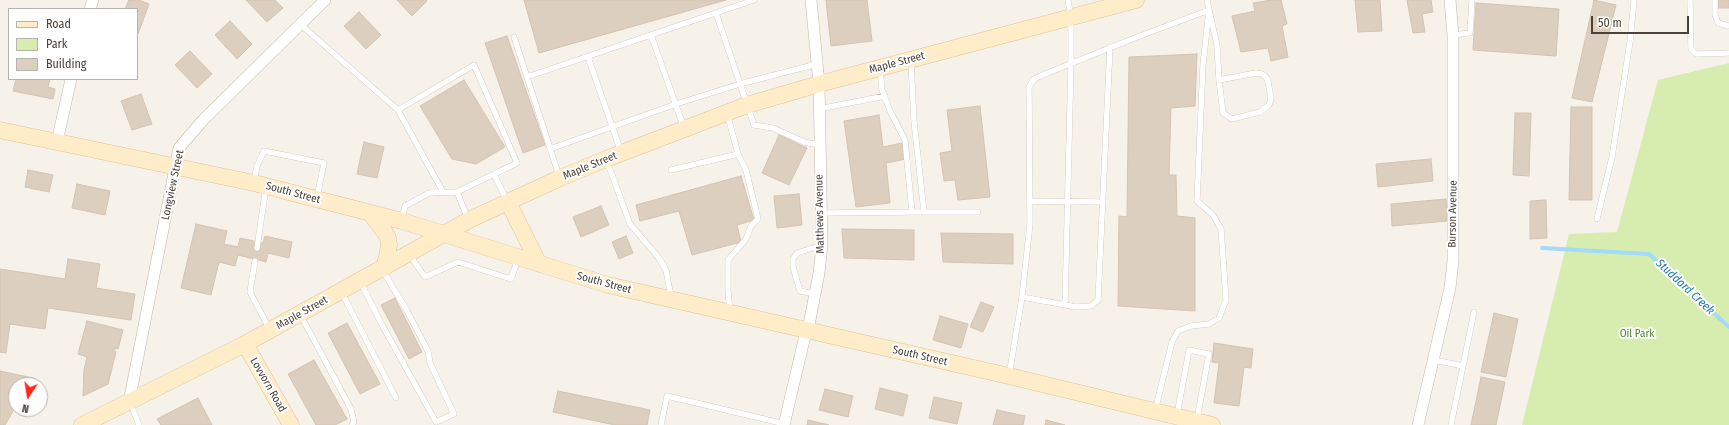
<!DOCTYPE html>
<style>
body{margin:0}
#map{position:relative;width:1729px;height:425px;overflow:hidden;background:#f6f1e9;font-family:"Fira Sans Condensed",sans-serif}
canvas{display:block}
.legend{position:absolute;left:8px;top:8px;width:130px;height:72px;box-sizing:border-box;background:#fff;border:1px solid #b7b3af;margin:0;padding:5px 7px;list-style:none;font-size:12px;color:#4b4137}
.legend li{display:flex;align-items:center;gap:8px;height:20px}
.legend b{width:20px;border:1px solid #b7b3af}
.north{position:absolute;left:8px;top:377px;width:40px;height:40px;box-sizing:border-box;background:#fff;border:1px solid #b7b3af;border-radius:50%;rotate:192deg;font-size:11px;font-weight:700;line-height:16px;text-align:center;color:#4b4137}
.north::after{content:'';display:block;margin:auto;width:14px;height:18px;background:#ff2517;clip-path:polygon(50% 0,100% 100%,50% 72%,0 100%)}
.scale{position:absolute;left:1591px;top:16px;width:98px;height:18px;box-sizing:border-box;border:2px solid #4b4137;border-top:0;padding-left:5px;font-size:12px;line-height:14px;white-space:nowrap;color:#4b4137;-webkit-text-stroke:3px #fff;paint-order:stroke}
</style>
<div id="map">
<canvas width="1729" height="425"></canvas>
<ul class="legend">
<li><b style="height:5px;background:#ffedca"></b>Road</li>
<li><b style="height:11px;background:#d7edaf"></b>Park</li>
<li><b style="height:11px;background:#dccfc0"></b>Building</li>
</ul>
<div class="north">N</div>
<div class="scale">50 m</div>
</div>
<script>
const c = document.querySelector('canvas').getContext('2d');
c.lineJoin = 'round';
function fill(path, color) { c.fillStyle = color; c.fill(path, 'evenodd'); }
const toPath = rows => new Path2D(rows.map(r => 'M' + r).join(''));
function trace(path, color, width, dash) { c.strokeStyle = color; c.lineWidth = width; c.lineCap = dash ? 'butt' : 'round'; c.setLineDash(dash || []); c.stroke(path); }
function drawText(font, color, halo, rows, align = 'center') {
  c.font = font + ' "Fira Sans Condensed",sans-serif'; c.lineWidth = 4; c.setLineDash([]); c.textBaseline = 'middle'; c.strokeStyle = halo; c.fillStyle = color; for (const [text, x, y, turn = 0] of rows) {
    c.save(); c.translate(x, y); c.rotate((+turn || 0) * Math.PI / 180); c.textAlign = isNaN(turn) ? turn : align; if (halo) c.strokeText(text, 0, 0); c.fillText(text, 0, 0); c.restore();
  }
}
fill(toPath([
 [1729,63,1729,425,1522,425,1569,234,1617,232,1658,80]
]), '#d7edaf');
trace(toPath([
 [1542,248,1649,254,1729,327]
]), '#a1dbf7', 4);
const building = toPath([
 [129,0,139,0,149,4,138,34,137,9,125,9,129,0],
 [246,0,275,0,283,8,267,22,246,0],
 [397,0,426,0,427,1,412,16,397,0],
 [524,0,726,0,539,53,524,0],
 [826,0,867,0,872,41,831,46,826,0],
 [1271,0,1281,0,1287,24,1282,26,1288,57,1271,61,1268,48,1241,52,1232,16,1255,11,1253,3,1271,0],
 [1355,0,1380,0,1382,31,1358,32,1355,0],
 [1407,0,1431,0,1433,12,1422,14,1425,32,1413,33,1407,0],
 [1594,0,1616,5,1592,102,1572,98,1594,0],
 [1718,0,1729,0,1729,8,1718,8,1718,0],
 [1476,3,1559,9,1556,56,1473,50,1476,3],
 [359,12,381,35,366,49,344,26,359,12],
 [230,21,252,44,237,59,215,35,230,21],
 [507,36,545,145,523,153,485,43,507,36],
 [190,51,212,74,197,88,175,65,190,51],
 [1197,54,1195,106,1171,108,1169,175,1176,175,1177,216,1195,218,1195,311,1118,306,1119,216,1127,217,1129,57,1197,54],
 [16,79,50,79,48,87,55,89,53,99,13,91,16,79],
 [464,80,505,147,476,164,452,159,420,106,464,80],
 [141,94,152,124,132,130,121,101,141,94],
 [980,106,990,197,958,200,955,180,944,181,940,153,952,151,947,110,980,106],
 [1571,107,1592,107,1592,200,1569,200,1571,107],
 [1515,113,1531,113,1529,176,1513,175,1515,113],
 [879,115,883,147,902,143,906,159,886,163,890,203,856,207,844,121,879,115],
 [779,135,807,148,789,185,762,173,779,135],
 [364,142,384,147,377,178,357,174,364,142],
 [1431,159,1433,181,1378,187,1376,164,1431,159],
 [28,170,53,175,49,192,25,187,28,170],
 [741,176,754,220,737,225,741,242,692,255,679,211,640,221,636,205,741,176],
 [77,184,110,191,105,215,72,208,77,184],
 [799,194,802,225,777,228,774,196,799,194],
 [1446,199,1447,221,1392,226,1391,204,1446,199],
 [1546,200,1547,238,1530,239,1530,201,1546,200],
 [601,206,609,225,581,237,573,217,601,206],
 [196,224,227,231,224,244,238,247,240,238,263,243,265,236,292,242,289,258,268,253,266,262,238,255,235,266,219,262,211,295,181,288,196,224],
 [842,229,914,230,914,260,844,258,842,229],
 [941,233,1013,234,1013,264,943,262,941,233],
 [626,236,633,253,619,259,612,242,626,236],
 [68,259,100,264,96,288,135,294,131,320,48,308,45,329,10,324,6,353,0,352,0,269,65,279,68,259],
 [395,298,422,352,409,359,381,305,395,298],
 [981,302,994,307,983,332,970,327,981,302],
 [1494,313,1518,319,1506,377,1481,372,1494,313],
 [940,316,968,324,961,348,933,340,940,316],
 [87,321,123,330,118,349,113,348,116,352,108,384,83,396,84,370,87,357,78,354,87,321],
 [347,323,380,384,360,394,328,333,347,323],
 [1214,343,1253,349,1251,368,1244,367,1239,406,1214,403,1219,363,1212,362,1214,343],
 [314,360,347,419,335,425,316,425,288,374,314,360],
 [0,371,33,378,29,385,16,385,16,406,5,425,0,425,0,371],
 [1481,377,1505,382,1496,425,1471,425,1481,377],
 [880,388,908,395,903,416,875,409,880,388],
 [825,389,853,396,848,417,819,410,825,389],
 [558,391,650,410,647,425,615,425,553,412,558,391],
 [934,397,962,403,957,424,929,418,934,397],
 [198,398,212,425,161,425,157,419,198,398],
 [997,410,1025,416,1023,425,993,425,997,410],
 [808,420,829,425,807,425,808,420],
 [1046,420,1065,425,1045,425,1046,420]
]);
fill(building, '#dccfc0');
trace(building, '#d4c3b0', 1);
const lane = toPath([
 [1690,0,1691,49,1696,54,1729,53],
 [1715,0,1715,14,1718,23,1729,26],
 [716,13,754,125,773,128,804,142,819,145],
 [300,24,398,110],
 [651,35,684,128],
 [1453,35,1470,33,1472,0],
 [514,37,559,176],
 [588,57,621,152],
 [911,62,914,121,924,212],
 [527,77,754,0],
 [819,109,885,96],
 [727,113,738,154,746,170,758,219,751,226,746,239,728,260,728,291,730,312],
 [550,149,676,104,740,84,817,64],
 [607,161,630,224,659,258,666,270,671,297],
 [671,170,738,154],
 [494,174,507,201],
 [254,182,257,166,264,151,324,163,317,197],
 [457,192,468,219],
 [1029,201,1103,202],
 [912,212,978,212],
 [822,213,912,212,905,140,891,113,882,90,880,70],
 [402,219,405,206,429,193,457,192,517,163,474,65,398,110,443,192],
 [1597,219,1612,157,1630,42,1634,0],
 [257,248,266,187],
 [409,254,425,277,458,262,511,279,518,259],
 [255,261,250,292,269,328],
 [360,281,381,323,436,422,454,414,430,363,428,351,406,309,383,271],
 [341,291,396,398],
 [815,294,800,291,793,267,793,259,797,253,822,245],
 [1022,297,1076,307,1091,306,1098,300,1110,47],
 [1065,305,1071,63,1071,17,1068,0],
 [300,314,351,409,354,422,352,425],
 [1434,360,1463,366],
 [1009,376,1022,297,1030,224,1029,87,1034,79,1045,74,1132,39,1209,10,1217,45,1219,80,1223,113,1232,119,1260,112,1269,105,1271,99,1268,81,1266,77,1262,74,1256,73,1219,80],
 [130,402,139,425],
 [1155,411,1172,342,1178,331,1191,326,1209,324,1219,318,1226,300,1221,229,1213,215,1197,201,1203,65,1209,10,1207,0],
 [1177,415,1189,350,1209,354,1197,419],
 [661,425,667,396,785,424],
 [1451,425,1474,312]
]);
const street = toPath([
 [90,9,93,0],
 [57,142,71,79],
 [129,402,179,148,204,119,325,0],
 [784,425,804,340,808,330,819,273,822,245,819,84,811,0],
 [1418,425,1450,288,1453,261,1453,35,1450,0]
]);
const secondary = toPath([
 [0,130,254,183,402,221,608,285,1009,376,1212,425],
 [508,202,539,264],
 [370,213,384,231,388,238,389,245,387,257,384,268],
 [245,344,291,425],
 [82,425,245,344,469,220,560,178,606,159,747,105,819,84,1136,0]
]);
trace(lane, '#c2b8ab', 6);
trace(street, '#c2b8ab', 12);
trace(secondary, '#ddc497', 17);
trace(lane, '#fff', 5.5);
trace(street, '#fff', 11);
trace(secondary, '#ffedca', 16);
drawText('11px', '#4b4137', '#fff', [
 ["Maple Street",897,63,-15],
 ["Maple Street",590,166,-22],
 ["Longview Street",173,185,-78],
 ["South Street",293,193,15],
 ["Matthews Avenue",820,214,-91],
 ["Burson Avenue",1453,214,-89],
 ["South Street",604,283,15],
 ["Maple Street",302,313,-29],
 ["South Street",920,356,13],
 ["Lovvorn Road",268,385,60]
]);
drawText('11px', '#508324', '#fff', [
 ["Oil Park",1637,334]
]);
drawText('italic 12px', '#227aa7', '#fff', [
 ["Studdard Creek",1685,287,43]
]);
</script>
